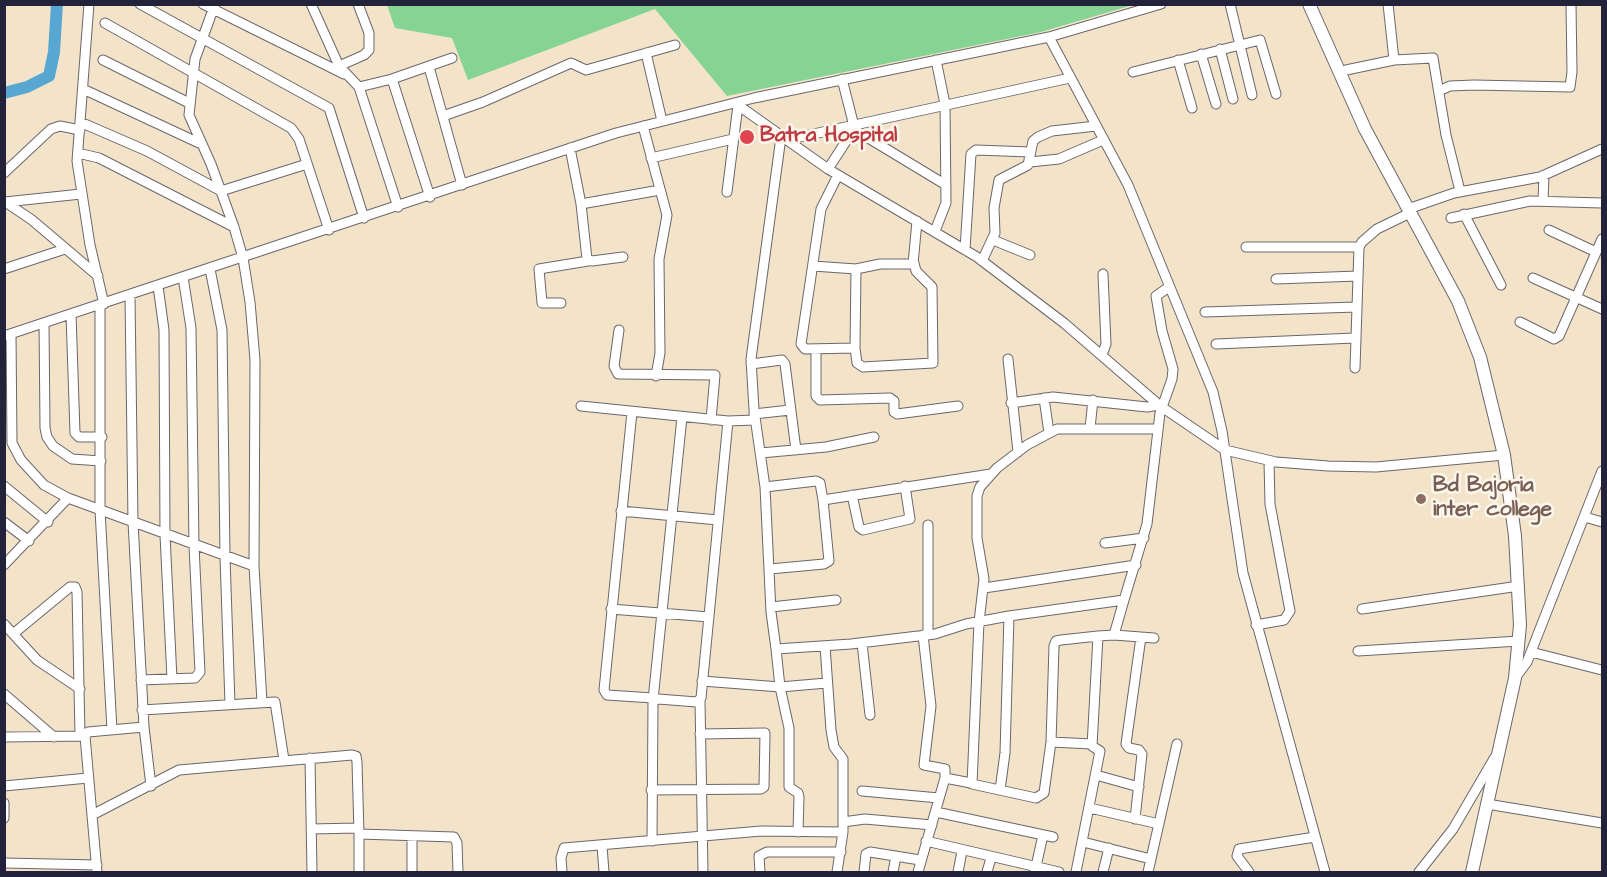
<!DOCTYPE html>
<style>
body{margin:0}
#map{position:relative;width:1607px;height:877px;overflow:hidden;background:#f3e4c9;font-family:"Architects Daughter",sans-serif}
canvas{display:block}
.frame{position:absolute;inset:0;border:6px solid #22223b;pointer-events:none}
</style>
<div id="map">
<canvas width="1607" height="877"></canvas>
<div class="frame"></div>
</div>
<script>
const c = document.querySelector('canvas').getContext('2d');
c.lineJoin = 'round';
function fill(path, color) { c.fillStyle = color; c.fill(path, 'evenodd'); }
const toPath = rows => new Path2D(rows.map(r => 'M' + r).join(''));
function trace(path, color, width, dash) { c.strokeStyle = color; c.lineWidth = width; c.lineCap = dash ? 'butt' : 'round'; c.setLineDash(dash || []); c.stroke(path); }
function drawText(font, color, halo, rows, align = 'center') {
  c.font = font + ' "Architects Daughter",sans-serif'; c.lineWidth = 5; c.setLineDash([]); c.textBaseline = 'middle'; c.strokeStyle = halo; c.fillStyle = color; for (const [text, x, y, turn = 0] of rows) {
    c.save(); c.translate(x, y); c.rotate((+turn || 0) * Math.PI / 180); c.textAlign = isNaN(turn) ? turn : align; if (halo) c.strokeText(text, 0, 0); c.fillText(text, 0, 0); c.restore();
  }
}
fill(toPath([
 [387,5,387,4,1133,5,1041,32,727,96,655,9,468,80,452,38,395,28]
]), '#85d493');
trace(toPath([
 [4,93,27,87,49,76,54,52,57,4]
]), '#58a7d2', 12);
const minor = toPath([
 [89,4,77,161,90,245,104,304],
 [140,4,329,108,364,218],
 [203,4,344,74],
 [311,4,339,66,359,87,392,79,452,58],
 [1230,4,1252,95],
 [1388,4,1394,60],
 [105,23,291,128,299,139,329,230],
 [1049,37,1128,185,1213,392,1222,431,1243,573,1325,872],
 [1220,49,1233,99],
 [646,53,662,121],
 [1201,54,1216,104],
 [103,60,189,103],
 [1178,60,1192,108],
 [339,66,364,55,369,50,369,33,358,4],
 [429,67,462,185],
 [1346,70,1394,60,1433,58,1446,135,1460,191],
 [1133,72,1260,40,1276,94],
 [392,79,430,197],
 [842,79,855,130,946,185],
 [359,87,398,207],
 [83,89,199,143],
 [1439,91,1450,86,1474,85,1570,87,1572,72,1571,4],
 [735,103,828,169,977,257,1064,323,1159,405,1225,450,1276,462,1328,466,1376,467,1504,455],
 [443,116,483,102,571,63,586,70,675,45],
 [80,122,147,151,221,191,307,164],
 [643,126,667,215,659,259,660,353,656,376],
 [786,140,1070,78],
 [570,148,581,204,587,259,592,261,623,257],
 [78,153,99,158,234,227],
 [651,158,733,139],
 [1030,162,1059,159,1103,140],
 [828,169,854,129],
 [4,173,51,129,60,126,80,130],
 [838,175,821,209,801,344,805,349,855,348,856,269],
 [727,192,738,105],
 [1543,200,1544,175],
 [4,201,32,220,98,276],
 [5,202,81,194],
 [581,204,660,190],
 [1408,209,1454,193,1540,177,1602,149],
 [1464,214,1501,285],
 [1451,218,1530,201,1602,203],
 [1549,230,1596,252],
 [935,231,946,203,945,104,936,60],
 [993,240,1030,255],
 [1246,247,1359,247],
 [965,250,971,154,976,150,1030,152],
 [982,261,995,233,994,208,999,180,1028,165,1033,141,1038,137,1052,131,1096,126],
 [813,266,856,269,880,264,913,264,917,221],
 [4,269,65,249],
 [210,269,222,330,225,557,230,704],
 [1533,278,1602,309],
 [1276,279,1358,276],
 [158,286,164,330,165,535,172,679],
 [561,303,542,303,539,269,588,261],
 [100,305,100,510,112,730],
 [1205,312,1356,307],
 [71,314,75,433,79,437,102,437],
 [1520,322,1554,339,1559,336,1602,239],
 [44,323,45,428,47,437,53,446,72,459,101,461],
 [619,330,614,366,618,374,715,375,711,420],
 [11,334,12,443,21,460,44,485,68,498,254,566,255,360,250,302,243,258,234,227,211,164,189,115,195,59,215,4],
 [4,336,616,133,754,98,1049,37,1161,4],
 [1216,344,1355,338],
 [855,348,857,363,863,367,933,363,932,287,916,271,914,263],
 [816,349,816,396,820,400,890,398,894,401,894,412,897,414,958,406],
 [1102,355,1106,344,1103,274],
 [1008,359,1018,452],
 [751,364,782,360,785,364,796,450],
 [1355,368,1359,247,1362,242,1377,229,1410,213],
 [1044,398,1049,433],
 [1011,403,1053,397,1147,407,1159,405],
 [581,406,728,421],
 [632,412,604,690,607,695,653,698],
 [754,414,790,410],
 [1090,428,1093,400],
 [761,453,826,447,874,437],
 [4,486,48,522],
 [765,487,816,481,820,483,823,500],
 [852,495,859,527,863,530,910,519,905,486],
 [621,511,718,520],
 [1585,517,1602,522],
 [4,522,29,541],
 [928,525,928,635],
 [1105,543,1144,538],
 [4,565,68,498],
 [254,566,262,702],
 [770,569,824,564,829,561,823,500,991,474],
 [984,588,1136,565],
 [771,607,836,600],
 [611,609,709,617],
 [1362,609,1519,586],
 [4,624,37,660,80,689],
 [1256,625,1284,620,1290,611,1270,504,1269,461],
 [13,634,70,587,75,587,77,592,80,736],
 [923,635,931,706,924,765,945,769,945,778,971,783],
 [1114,635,1154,638],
 [1098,636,1114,635,1124,600],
 [862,643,870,715],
 [776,649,771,612,765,487,754,410,751,359,781,137],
 [1358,651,1519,641],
 [1531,652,1602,670],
 [1515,678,1527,662,1602,471],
 [141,680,195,678,200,672,194,546,191,328,183,277],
 [702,681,780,687,776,649,851,644,935,634,966,624,1009,616,1124,600,1147,524,1160,413,1172,379,1173,369,1162,331,1156,296,1169,287],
 [4,694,54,737],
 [653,700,682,417],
 [700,701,703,872],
 [142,710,275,702,284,760],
 [144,727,151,786],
 [4,737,85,736],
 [1051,742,1092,744],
 [310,758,312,872],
 [1096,775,1139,787],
 [4,786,88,778],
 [651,790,761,789,764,787,765,733,700,734],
 [1000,790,1005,753,1009,616],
 [862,791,939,798],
 [4,803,4,818],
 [1493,805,1602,823],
 [1090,808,1159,824],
 [936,812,1053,837],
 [92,815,179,770,352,755,356,756,357,762,359,834,454,837,457,843,458,872],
 [1135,819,1142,754,1139,750,1129,748,1126,744,1141,637],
 [843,822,865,819,932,825],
 [311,829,357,828],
 [798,832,799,797,798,793,789,787,789,728,780,687,827,683],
 [359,834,359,872],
 [412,836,412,872],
 [652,841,653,702,658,699,697,702,701,698,728,421,755,420],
 [926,841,1059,872],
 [1083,842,1151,859],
 [602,846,604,872],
 [4,863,97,865],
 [1035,871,1043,835],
 [97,872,85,736,88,732,144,727,133,522,130,295],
 [562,872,561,858,564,848,761,831,843,832,843,759,834,747,831,730,825,646],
 [760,872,759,856,767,852,841,852],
 [837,872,843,832],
 [864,872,866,854,870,852,920,860],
 [893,872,896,856],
 [918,872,945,778],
 [958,872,962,851],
 [987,872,991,858],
 [1076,872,1100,751,1092,746,1098,636,1061,640,1056,641,1054,646,1051,742,1044,793,1036,798,972,784,979,622,984,579,977,538,977,496,980,487,997,468,1027,445,1057,429,1158,429],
 [1103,872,1109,848],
 [1148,872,1177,744],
 [1249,872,1237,856,1239,849,1315,837],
 [1419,872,1453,829,1495,757]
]);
const major = toPath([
 [1309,4,1365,129,1458,301,1480,357,1504,455,1515,536,1520,625,1515,678,1472,872]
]);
trace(minor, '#6b666d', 11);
trace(major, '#6b666d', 14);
trace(minor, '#fff', 9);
trace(major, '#fff', 12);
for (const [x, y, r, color] of [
 [747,137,8,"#e0444e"],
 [1421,499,6,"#8d6e63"]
]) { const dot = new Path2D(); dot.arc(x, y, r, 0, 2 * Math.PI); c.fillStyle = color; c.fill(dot); trace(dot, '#fbf7ec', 2); }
drawText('bold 21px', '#be3a42', '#fbf7ec', [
 ["Batra Hospital",760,137]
], 'left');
drawText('bold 21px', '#785e54', '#fbf7ec', [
 ["Bd Bajoria",1433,487],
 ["inter college",1433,511]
], 'left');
</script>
